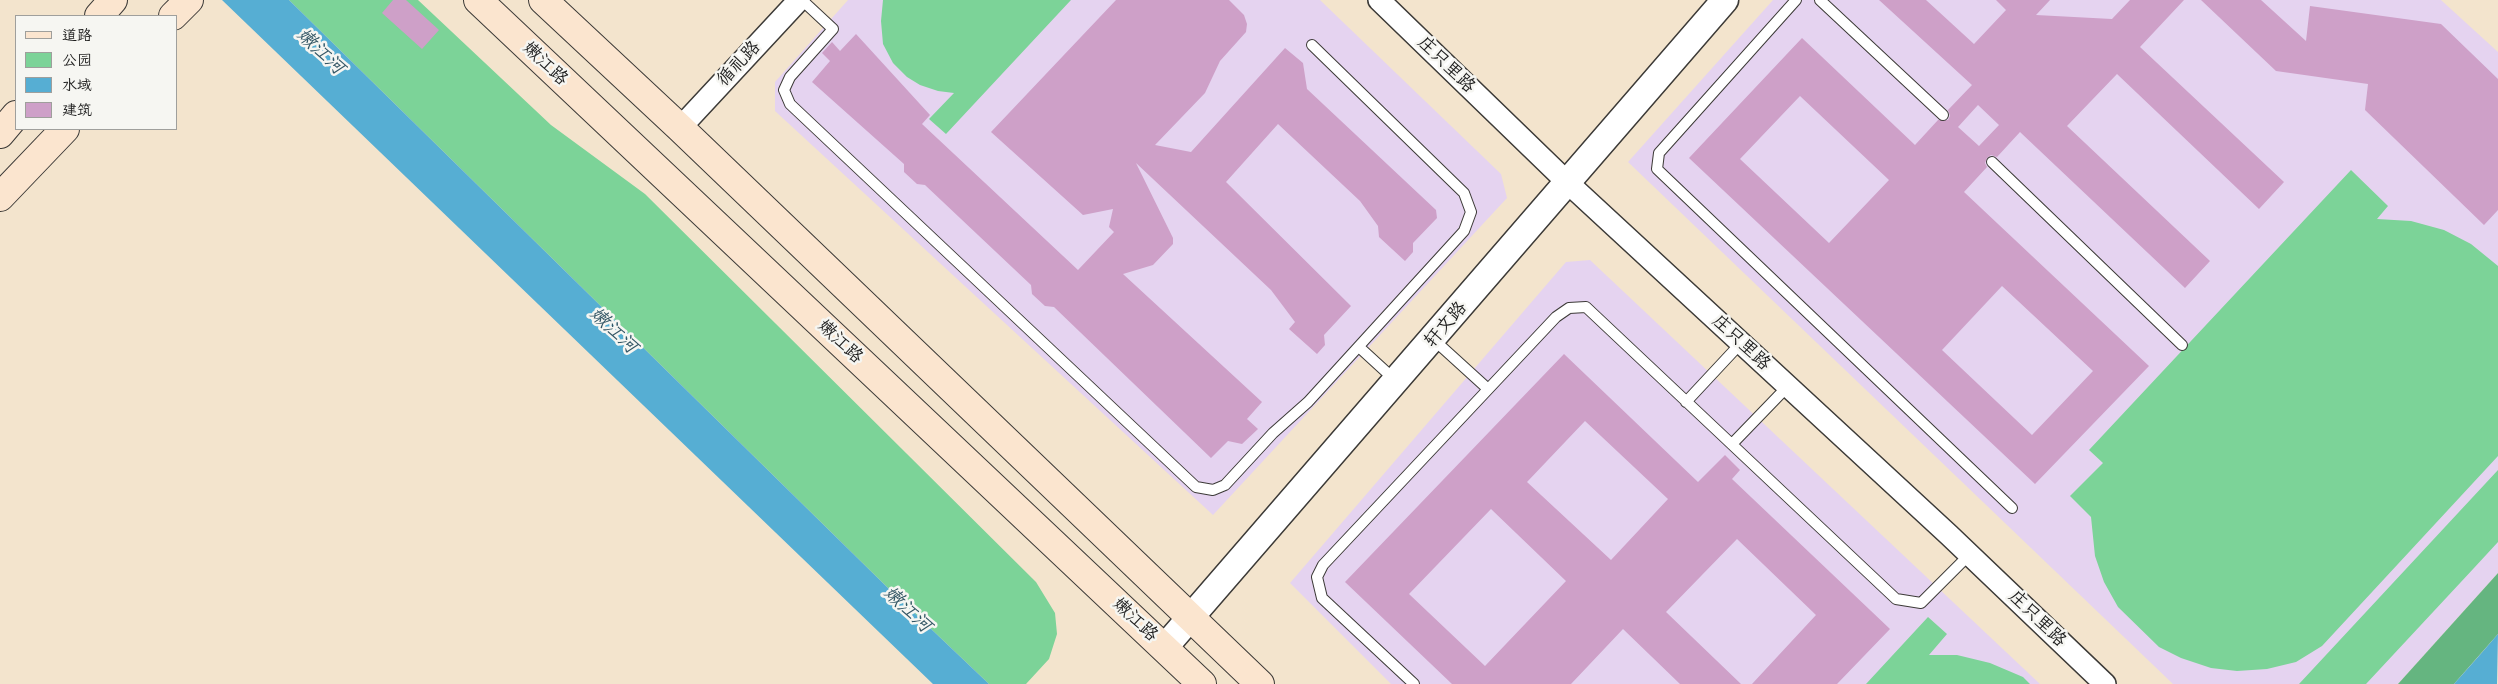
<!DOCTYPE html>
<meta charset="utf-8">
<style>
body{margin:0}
#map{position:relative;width:2498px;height:684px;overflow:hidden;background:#f3e4cd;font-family:Itim,"LXGW WenKai TC",sans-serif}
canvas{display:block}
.legend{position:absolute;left:15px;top:15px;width:162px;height:115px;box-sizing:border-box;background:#f6f6f2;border:1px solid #9f9f9c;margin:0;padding:6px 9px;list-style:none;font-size:15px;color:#1c1c1c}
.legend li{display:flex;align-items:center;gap:10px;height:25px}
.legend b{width:25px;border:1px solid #9f9f9c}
</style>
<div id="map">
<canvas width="2498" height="684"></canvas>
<ul class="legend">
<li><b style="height:6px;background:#fbe5cf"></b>道路</li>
<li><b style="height:14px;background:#7cd398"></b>公园</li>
<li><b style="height:14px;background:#56aed3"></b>水域</li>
<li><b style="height:14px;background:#cea0c8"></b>建筑</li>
</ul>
</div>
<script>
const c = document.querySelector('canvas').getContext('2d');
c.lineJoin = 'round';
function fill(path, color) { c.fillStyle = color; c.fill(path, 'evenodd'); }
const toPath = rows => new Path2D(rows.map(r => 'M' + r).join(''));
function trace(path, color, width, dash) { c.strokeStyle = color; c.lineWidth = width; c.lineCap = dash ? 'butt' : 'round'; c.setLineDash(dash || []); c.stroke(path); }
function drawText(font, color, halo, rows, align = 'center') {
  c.font = font + ' Itim,"LXGW WenKai TC",sans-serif'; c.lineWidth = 5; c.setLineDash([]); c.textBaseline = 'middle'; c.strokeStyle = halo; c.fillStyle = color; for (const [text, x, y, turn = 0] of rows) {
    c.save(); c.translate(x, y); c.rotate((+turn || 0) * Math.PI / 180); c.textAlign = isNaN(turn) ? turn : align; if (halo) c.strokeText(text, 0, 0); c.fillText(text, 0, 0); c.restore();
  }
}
fill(toPath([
 [848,0,1320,0,1501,174,1507,198,1213,515,775,111,775,82],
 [1773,0,2441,0,2498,52,2498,573,2398,684,2173,684,1628,162],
 [1590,260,2040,684,1391,684,1290,583,1566,262]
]), '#e5d3f0');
fill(toPath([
 [289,0,418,0,551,125,645,194,1036,582,1055,613,1057,634,1049,659,1026,684,989,684,887,587],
 [883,0,1071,0,946,134,929,119,954,93,938,91,920,85,907,77,893,63,883,44,881,21],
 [2351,170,2388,206,2377,219,2411,221,2444,230,2471,244,2498,266,2498,456,2322,646,2296,662,2267,669,2237,671,2211,668,2181,658,2159,647,2118,607,2104,582,2095,556,2091,517,2070,496,2103,463,2089,450],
 [2498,470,2498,542,2474,568,2366,684,2299,684],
 [1928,617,1947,634,1929,655,1957,655,1990,663,2023,677,2030,684,1866,684]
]), '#7cd398');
fill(toPath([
 [2498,573,2498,634,2454,684,2398,684]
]), '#65b580');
fill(toPath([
 [222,0,289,0,887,587,989,684,933,684],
 [2498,634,2497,684,2454,684,2478,657]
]), '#56aed3');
fill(toPath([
 [393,0,406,0,439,30,422,49,382,13],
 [1116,0,1229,0,1244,15,1247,24,1246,32,1220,61,1205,93,1155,145,1191,152,1285,48,1303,63,1307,89,1436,210,1437,218,1413,243,1413,252,1405,261,1379,237,1378,226,1360,201,1278,124,1226,182,1351,306,1324,335,1325,345,1317,354,1289,329,1295,322,1271,290,1136,163,1173,238,1173,244,1153,265,1123,274,1262,402,1247,419,1258,429,1242,444,1228,441,1211,458,1054,307,1045,306,1032,294,1031,285,925,185,917,184,904,172,904,164,812,82,830,61,822,53,832,42,840,51,856,34,930,115,922,124,1078,270,1114,232,1109,227,1113,209,1083,215,991,132],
 [1879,0,1926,0,1974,44,2006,10,1996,0,2050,0,2036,15,2112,19,2130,0,2184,0,2140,47,2284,182,2259,209,2117,74,2067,126,2210,261,2185,288,2020,132,1997,157,1991,155,1987,158,1985,163,1987,167,1964,192,2149,366,2035,484,1689,158,1802,38,1915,145,1938,120,1948,120,1950,116,1948,110,1972,85],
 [1800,96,1889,180,1829,243,1740,159],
 [1978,105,1999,125,1979,146,1958,127],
 [2002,286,2093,371,2032,435,1942,350],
 [2201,0,2261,0,2306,41,2310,6,2441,24,2498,79,2498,210,2484,225,2365,110,2368,84,2276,71],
 [1564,354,1698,482,1725,455,1740,470,1732,479,1890,629,1837,684,1752,684,1816,615,1737,539,1666,612,1741,684,1680,684,1623,629,1571,684,1452,684,1345,582],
 [1585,421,1668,499,1611,560,1527,482],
 [1491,509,1566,581,1485,666,1409,594]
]), '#cea0c8');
const service = toPath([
 [802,0,833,29,790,77,784,90,790,104,1196,487,1213,490,1225,485,1273,433,1308,402,1464,231,1471,212,1464,193,1312,45],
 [1796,0,1659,153,1657,169,2012,508],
 [1820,0,1943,115],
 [1992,162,2182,345],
 [1433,339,1488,389],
 [1359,347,1395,380],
 [1686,402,1741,343],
 [1732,444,1788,386],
 [1414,684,1322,598,1317,577,1323,565,1556,317,1569,308,1586,307,1896,599,1921,603,1969,555]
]);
const minor = toPath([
 [1379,0,1568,183,1949,535,2105,684],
 [680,128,799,0]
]);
const tertiary = toPath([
 [1164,648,1725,0]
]);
const secondary = toPath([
 [478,0,1202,684],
 [543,0,680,128,1260,684],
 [99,16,113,0],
 [173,16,189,0],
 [0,134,16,115],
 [0,197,65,129]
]);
trace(service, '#3c3a37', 12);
trace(minor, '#3c3a37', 24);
trace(tertiary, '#3c3a37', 29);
trace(secondary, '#3c3a37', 30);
trace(service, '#fff', 10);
trace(minor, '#fff', 21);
trace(tertiary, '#fff', 26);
trace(secondary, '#fbe5cf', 28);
drawText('18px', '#1c1c1c', '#f6f6f2', [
 ["嫩江路",545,64,43],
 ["循礼路",739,64,-47],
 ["庄只里路",1446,65,44],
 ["轩文路",1446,325,-49],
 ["嫩江路",840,342,43],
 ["庄只里路",1741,343,43],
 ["庄只里路",2037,619,44],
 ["嫩江路",1135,620,43]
]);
drawText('italic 19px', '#335665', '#f6f6f2', [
 ["嫩江河",320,52,43],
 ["嫩江河",613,331,43],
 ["嫩江河",907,610,43]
]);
</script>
